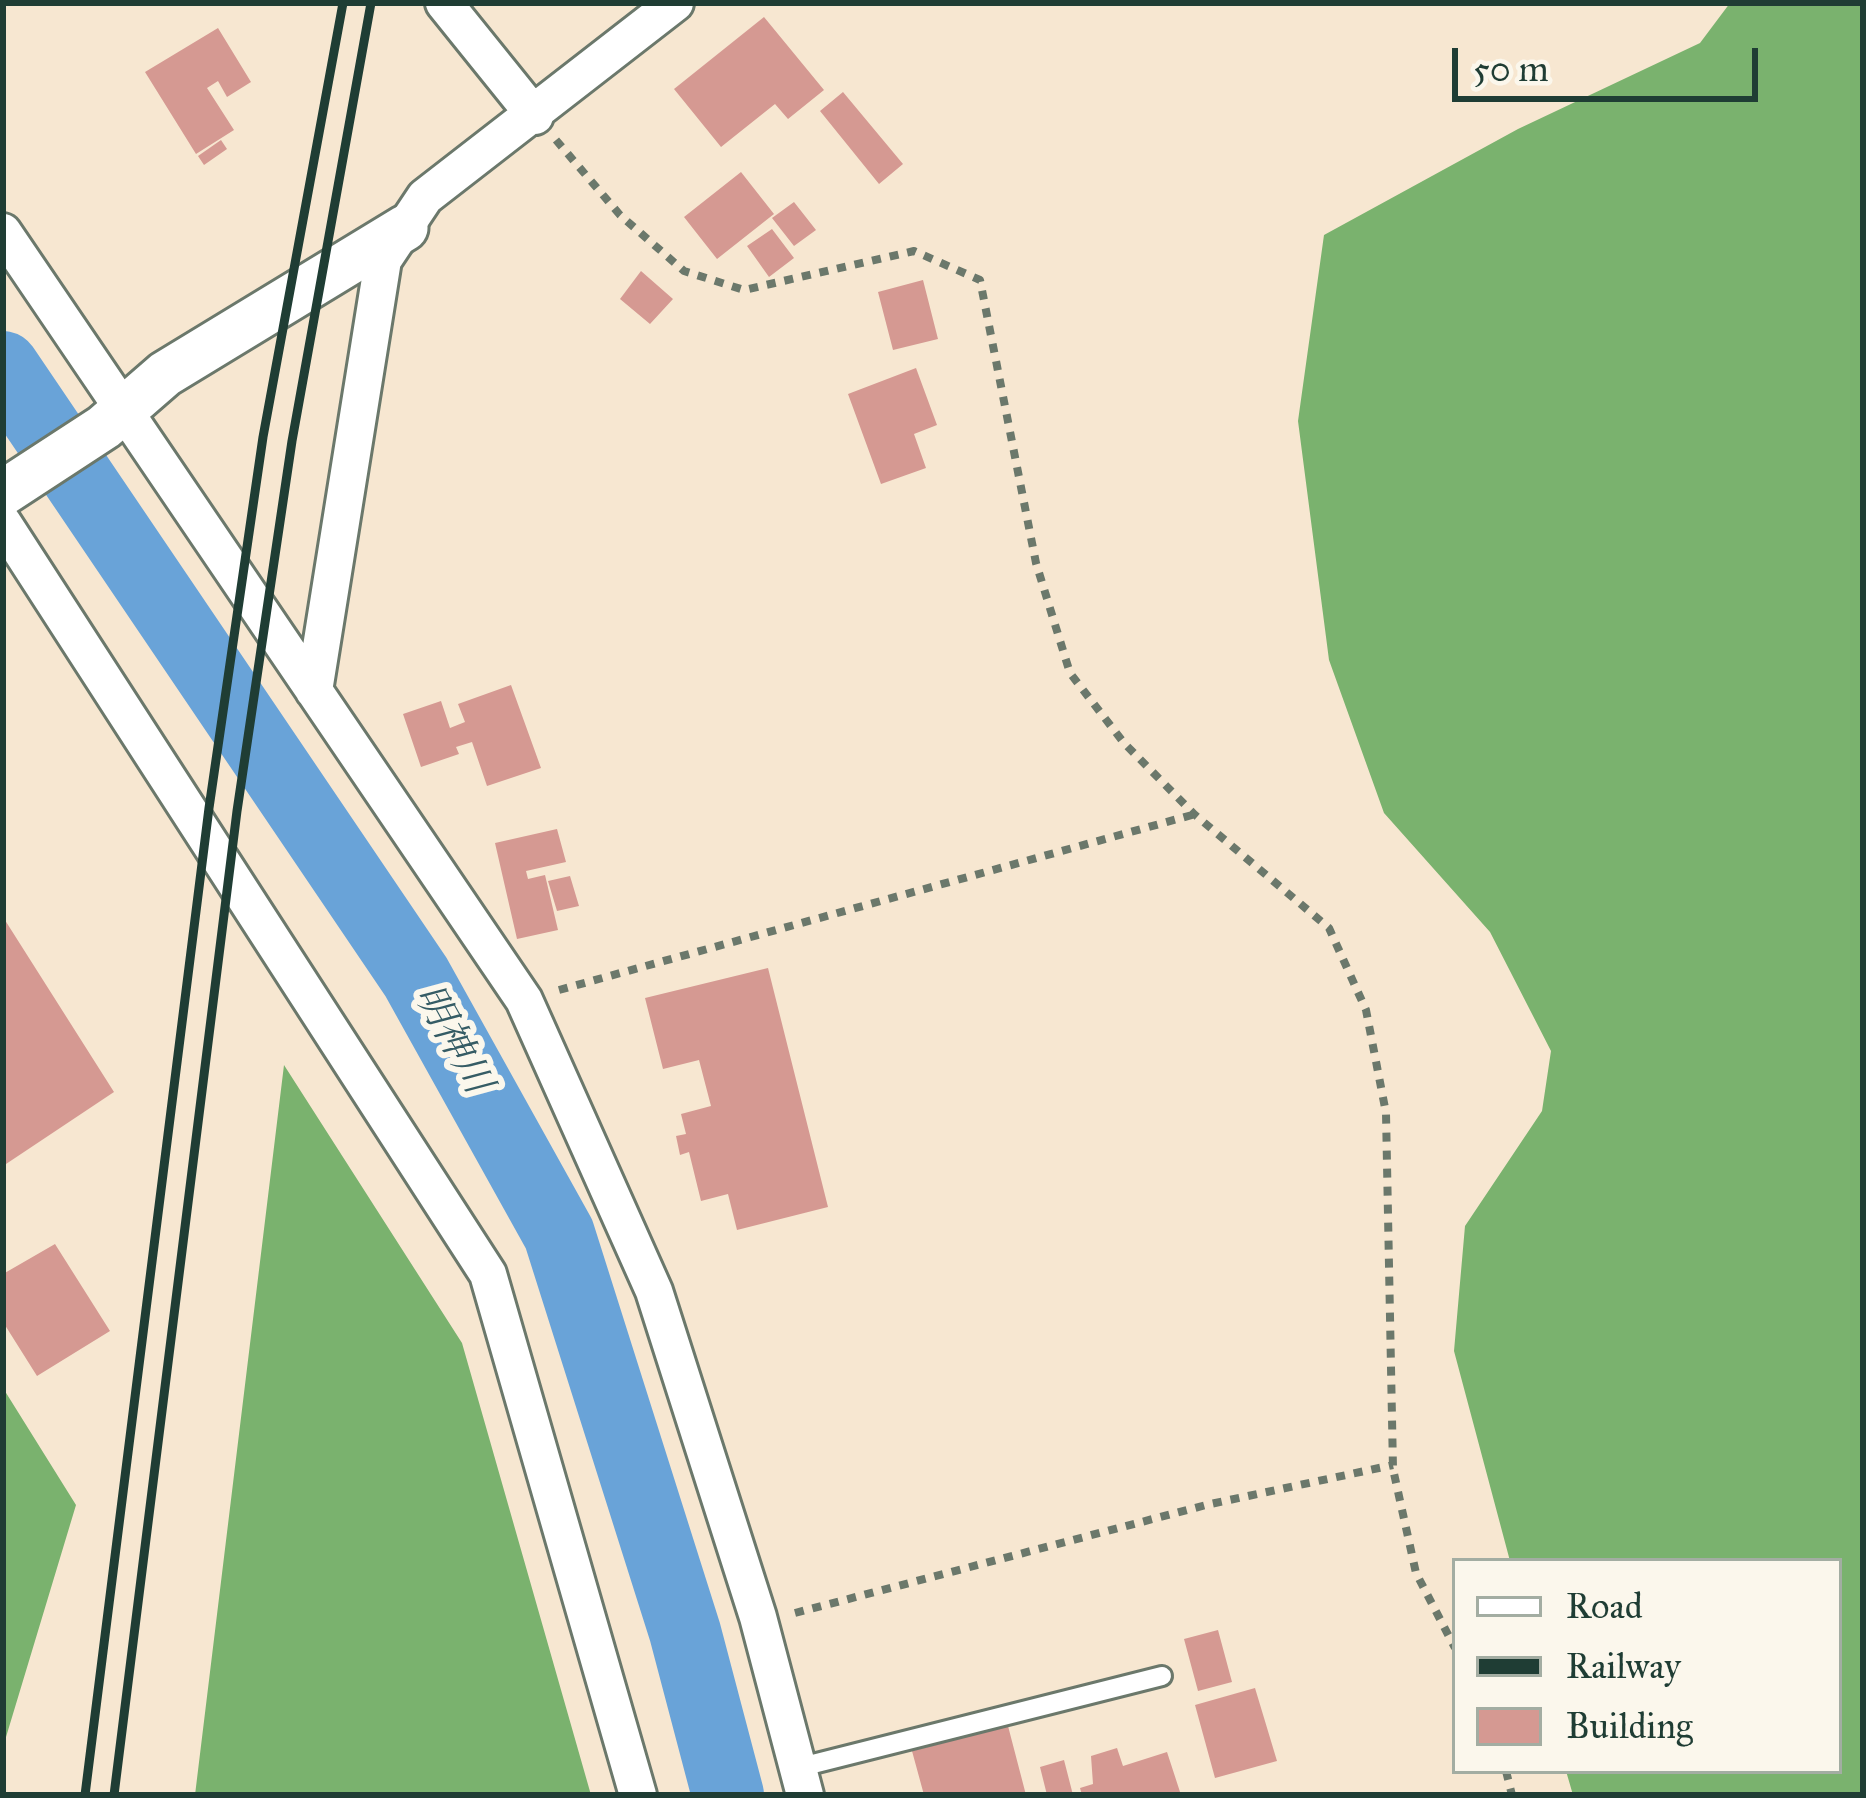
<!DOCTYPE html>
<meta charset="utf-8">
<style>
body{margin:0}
#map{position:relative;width:1866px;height:1798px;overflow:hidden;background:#f7e7d1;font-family:"IM FELL Great Primer",serif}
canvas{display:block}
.frame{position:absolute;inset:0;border:6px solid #1f3d34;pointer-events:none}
.legend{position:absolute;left:1452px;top:1558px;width:390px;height:216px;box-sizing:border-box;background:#fbf7ec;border:3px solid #a3ada2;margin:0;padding:15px 21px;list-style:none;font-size:36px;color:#1f3d34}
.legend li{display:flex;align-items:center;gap:24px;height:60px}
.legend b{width:60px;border:3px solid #a3ada2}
.scale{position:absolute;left:1452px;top:48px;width:306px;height:54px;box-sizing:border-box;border:6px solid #1f3d34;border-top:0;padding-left:15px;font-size:36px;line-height:42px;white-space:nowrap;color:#1f3d34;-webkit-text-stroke:9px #fbf7ec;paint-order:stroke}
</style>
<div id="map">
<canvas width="1866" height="1798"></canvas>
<div class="frame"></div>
<ul class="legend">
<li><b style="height:15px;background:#fff"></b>Road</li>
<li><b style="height:15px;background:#1f3d34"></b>Railway</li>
<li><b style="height:33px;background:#d59992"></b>Building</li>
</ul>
<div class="scale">50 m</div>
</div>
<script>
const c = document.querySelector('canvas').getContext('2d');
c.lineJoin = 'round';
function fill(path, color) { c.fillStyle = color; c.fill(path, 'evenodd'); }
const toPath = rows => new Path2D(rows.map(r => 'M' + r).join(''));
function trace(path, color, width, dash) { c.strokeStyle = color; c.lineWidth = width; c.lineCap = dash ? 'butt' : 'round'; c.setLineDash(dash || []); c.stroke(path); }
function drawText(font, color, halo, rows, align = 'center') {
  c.font = font + ' "IM FELL Great Primer","Noto Serif JP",serif'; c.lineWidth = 12; c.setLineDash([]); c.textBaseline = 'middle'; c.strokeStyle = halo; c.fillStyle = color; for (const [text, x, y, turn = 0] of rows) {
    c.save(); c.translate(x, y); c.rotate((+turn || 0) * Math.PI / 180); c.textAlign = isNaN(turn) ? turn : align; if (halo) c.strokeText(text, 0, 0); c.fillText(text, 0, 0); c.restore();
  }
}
fill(toPath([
 [1730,3,1863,3,1863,1795,1573,1795,1566,1771,1839,1771,1839,1561,1510,1561,1454,1351,1465,1226,1542,1111,1551,1051,1490,932,1384,813,1329,660,1298,421,1324,235,1518,129,1700,43],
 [284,1065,462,1343,591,1795,195,1795],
 [3,1388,76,1505,3,1747]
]), '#7ab26e');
trace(toPath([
 [3,367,416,977,559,1234,685,1632,728,1795]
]), '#69a3d8', 72);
fill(toPath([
 [764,17,824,90,788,119,775,104,721,147,674,89],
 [218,28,251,82,227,97,218,81,207,88,234,130,196,154,145,72],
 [843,92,903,164,879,184,820,111],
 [221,140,227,149,204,165,198,156],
 [741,172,774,214,717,259,684,217],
 [794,202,816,230,794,246,772,218],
 [772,229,794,258,769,277,747,246],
 [641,271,673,299,650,324,620,299],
 [923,280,938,339,893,350,878,292],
 [916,368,937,425,914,434,926,468,881,484,848,394],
 [511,685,541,768,487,786,472,742,456,747,459,754,421,767,403,714,441,701,450,728,465,722,458,704],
 [557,829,566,862,526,871,528,879,545,875,558,930,517,939,495,843],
 [570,876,579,906,557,911,548,881],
 [3,917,114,1092,3,1166],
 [768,968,828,1207,737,1230,728,1194,701,1201,689,1152,680,1155,676,1136,686,1134,681,1114,711,1106,699,1060,663,1069,645,998],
 [55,1244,110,1331,37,1376,3,1322,3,1274],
 [1218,1630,1232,1682,1198,1691,1184,1639],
 [1255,1688,1277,1761,1215,1778,1195,1705],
 [1008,1726,1026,1795,924,1795,912,1751],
 [1117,1748,1123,1766,1167,1752,1181,1795,1082,1795,1080,1788,1093,1784,1091,1756],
 [1064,1760,1073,1795,1047,1795,1040,1767]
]), '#d59992');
const service = toPath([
 [797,1768,1162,1676]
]);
const minor = toPath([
 [444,3,535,116],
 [3,232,524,1000,654,1291,758,1617,805,1795],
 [3,523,488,1274,638,1795],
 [314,691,383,260,425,197,675,3]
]);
const tertiary = toPath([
 [3,493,104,427,165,374,405,228]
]);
trace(service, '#6b786b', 24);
trace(minor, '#6b786b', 42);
trace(tertiary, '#6b786b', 51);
trace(toPath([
 [556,140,620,215,684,271,744,290,914,251,980,280,1036,563,1070,673,1124,743,1194,814,1329,928,1366,1010,1386,1113,1393,1469,1416,1573,1455,1648],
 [559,990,1192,815],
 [795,1613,1206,1505,1393,1465],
 [1506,1771,1512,1795]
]), '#6b786b', 8, [9, 9]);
trace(service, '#fff', 18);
trace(minor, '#fff', 36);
trace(tertiary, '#fff', 45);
trace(toPath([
 [85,1795,209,808,263,437,343,3],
 [114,1795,237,811,292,441,371,3]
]), '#1f3d34', 9);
drawText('italic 39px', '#355c65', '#fbf7ec', [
 ["明神川",451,1040,61]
]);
</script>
